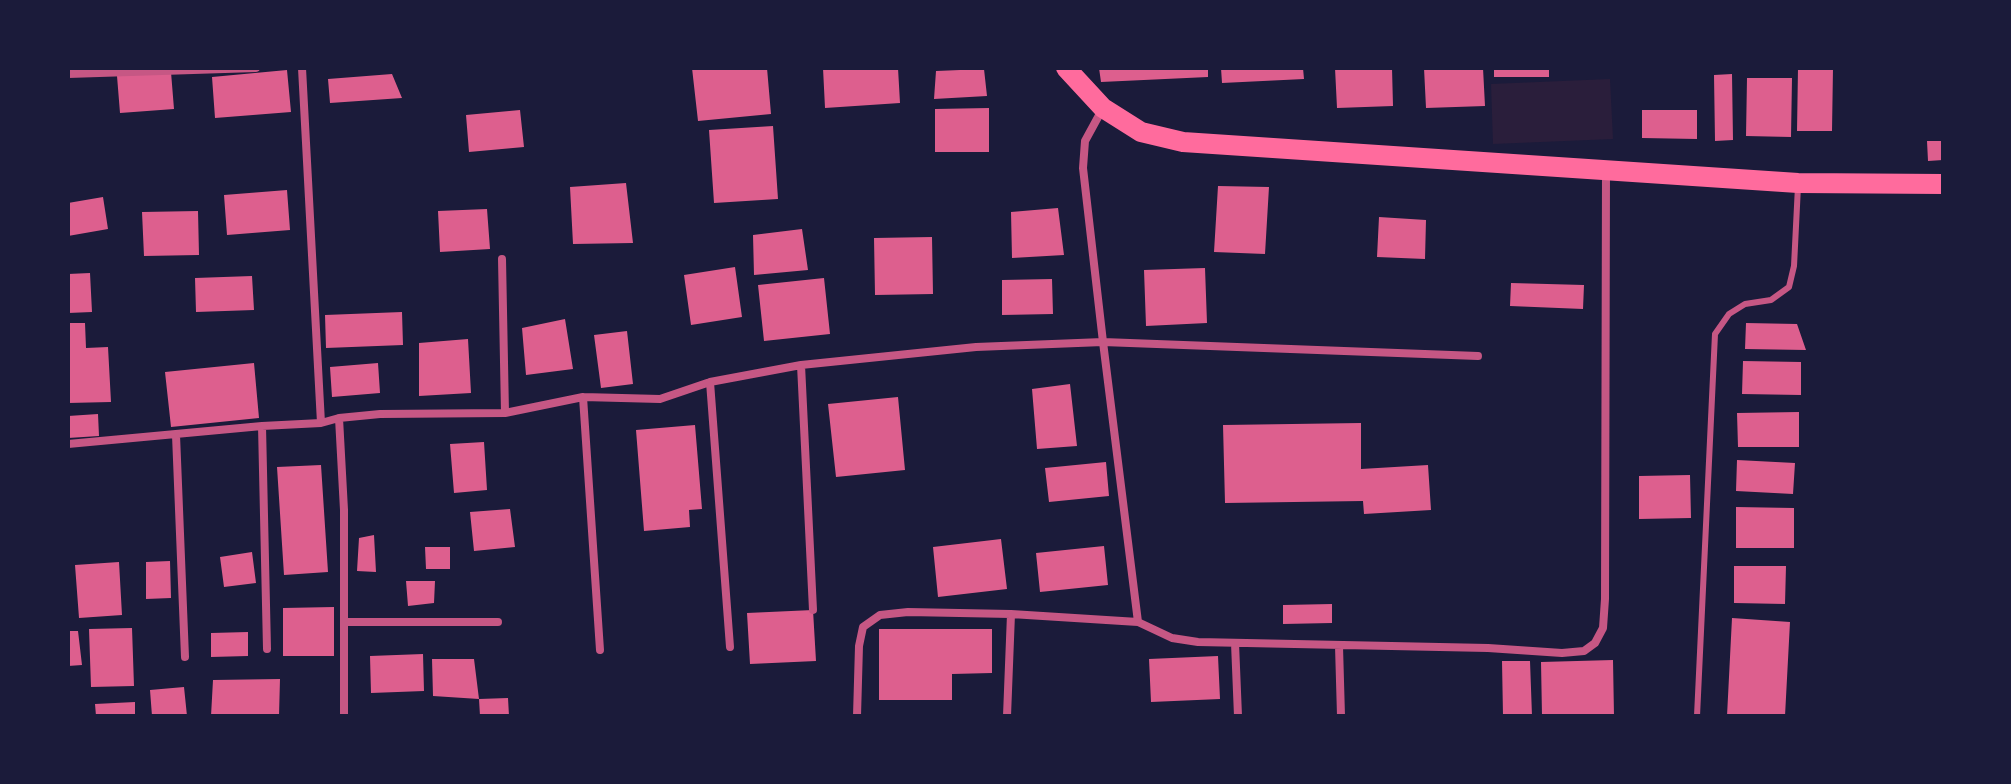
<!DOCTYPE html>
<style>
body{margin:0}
#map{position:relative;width:2011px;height:784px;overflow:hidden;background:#1b1b3a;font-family:Figtree,sans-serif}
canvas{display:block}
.frame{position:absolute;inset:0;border:70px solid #1b1b3a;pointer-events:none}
</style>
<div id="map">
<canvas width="2011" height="784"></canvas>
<div class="frame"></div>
</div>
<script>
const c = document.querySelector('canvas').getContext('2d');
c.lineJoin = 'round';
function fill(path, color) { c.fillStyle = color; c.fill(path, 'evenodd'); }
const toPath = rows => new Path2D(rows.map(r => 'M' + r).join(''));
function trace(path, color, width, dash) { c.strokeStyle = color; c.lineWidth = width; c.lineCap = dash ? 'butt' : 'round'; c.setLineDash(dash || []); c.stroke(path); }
fill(toPath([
 [1610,79,1613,139,1493,144,1491,84]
]), '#2a1e3b');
fill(toPath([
 [692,68,767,68,771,114,698,121],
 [823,68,898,68,900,103,825,108],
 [1099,68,1208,68,1208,77,1101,82],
 [1221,68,1303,68,1304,79,1222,83],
 [1335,68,1392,68,1393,106,1337,108],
 [1424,68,1483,68,1485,106,1426,108],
 [1494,68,1549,68,1549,77,1494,77],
 [1798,68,1833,68,1832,131,1797,131],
 [984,69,987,96,934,99,936,71],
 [287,70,291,112,215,118,212,77],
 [171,72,174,109,120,113,117,76],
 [392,74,402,98,330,103,328,79],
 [1732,74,1733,140,1715,141,1714,75],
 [1747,78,1792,78,1791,137,1746,136],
 [989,108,989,152,935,152,935,109],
 [520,110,524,147,469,152,466,115],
 [1642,110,1697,110,1697,139,1642,138],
 [773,126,778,199,714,203,709,130],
 [1927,141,1943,141,1943,160,1928,161],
 [626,183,633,243,573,244,570,187],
 [1218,186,1269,187,1265,254,1214,252],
 [287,190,290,230,227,235,224,195],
 [103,197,108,229,68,236,68,203],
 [1058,208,1064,255,1012,258,1011,212],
 [487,209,490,249,440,252,438,211],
 [198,211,199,255,144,256,142,212],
 [1379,217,1426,220,1425,259,1377,257],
 [802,229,808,270,754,275,753,235],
 [932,237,933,294,875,295,874,238],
 [735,267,742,317,691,325,684,275],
 [1205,268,1207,323,1146,326,1144,270],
 [90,273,92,312,68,313,68,274],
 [252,276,254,310,196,312,195,278],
 [824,278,830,334,764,341,758,285],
 [1052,279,1053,314,1002,315,1002,280],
 [1511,283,1584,285,1583,309,1510,306],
 [402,312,403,345,326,348,325,315],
 [565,319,573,369,526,375,522,328],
 [68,323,85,323,86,348,108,347,111,402,68,403],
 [1746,323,1797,324,1806,350,1745,349],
 [627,331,633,384,601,388,594,335],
 [468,339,471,393,419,396,419,343],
 [1743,361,1801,362,1801,395,1742,394],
 [254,363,259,418,171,427,165,372],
 [378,363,380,393,332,397,330,367],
 [1070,384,1077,446,1037,449,1032,389],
 [898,397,905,470,836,477,828,404],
 [1799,412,1799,447,1738,447,1737,413],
 [98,414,99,436,68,438,68,416],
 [1361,423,1361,469,1428,465,1431,510,1364,514,1363,501,1225,503,1223,425],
 [695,425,702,509,689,510,690,527,644,531,636,430],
 [484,442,487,490,454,493,450,444],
 [1737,460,1795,463,1793,494,1736,491],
 [1106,462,1109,496,1049,502,1045,468],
 [321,465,328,572,284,575,277,467],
 [1690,475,1691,518,1639,519,1639,476],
 [1736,507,1794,508,1794,548,1736,548],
 [510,509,515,547,474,551,470,512],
 [374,535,376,572,357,571,359,538],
 [1001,539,1007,589,938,597,933,547],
 [1104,546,1108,585,1040,592,1036,553],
 [425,547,450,547,450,569,426,569],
 [252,552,256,583,224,587,220,557],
 [170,561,171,598,146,599,146,562],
 [119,562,122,615,79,618,75,565],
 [1734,566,1786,566,1785,604,1734,603],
 [406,581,435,581,434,603,408,606],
 [1332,604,1332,623,1283,624,1283,605],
 [334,607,334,656,283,656,283,608],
 [813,610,816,661,750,664,747,613],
 [1732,618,1790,622,1785,716,1727,716],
 [132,628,134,686,91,687,89,629],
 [879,629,992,629,992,673,952,674,952,700,879,700],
 [68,631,78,631,82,665,68,666],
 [248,632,248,656,211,657,211,633],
 [423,654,424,691,371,693,370,656],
 [1218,656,1220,699,1151,702,1149,659],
 [432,659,474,659,479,699,433,696],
 [1613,660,1614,716,1542,716,1541,662],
 [1502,661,1530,661,1532,716,1503,716],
 [280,679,279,716,211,716,213,680],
 [184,687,187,716,152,716,150,690],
 [508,698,509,716,480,716,479,699],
 [135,702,135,716,96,716,95,704]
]), '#dd5f8e');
trace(toPath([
 [1697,716,1715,334,1729,314,1745,304,1771,300,1789,287,1794,266,1798,186]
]), '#c65784', 6);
trace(toPath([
 [302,68,321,423],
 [68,74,256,68],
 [502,259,505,413],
 [801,365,813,610],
 [710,382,730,647],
 [583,397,600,650],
 [339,418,344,510,344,716],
 [262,426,267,649],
 [176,435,185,657],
 [68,444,262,426,321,423,339,418,380,414,505,413,583,397,660,399,710,382,801,365,976,347,1103,342,1083,168,1085,141,1103,108],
 [344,622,498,622],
 [1138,622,1103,342,1478,356],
 [1235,643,1238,716],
 [1339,646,1341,716],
 [857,716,859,646,863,627,880,615,908,612,1011,614,1138,622,1172,638,1198,642,1488,648,1562,653,1584,651,1595,643,1603,628,1605,599,1606,170],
 [1007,716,1011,614]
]), '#c65784', 8);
trace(toPath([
 [1066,68,1103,108,1141,132,1183,142,1798,183,1943,184]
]), '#ff6b9d', 20);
</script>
